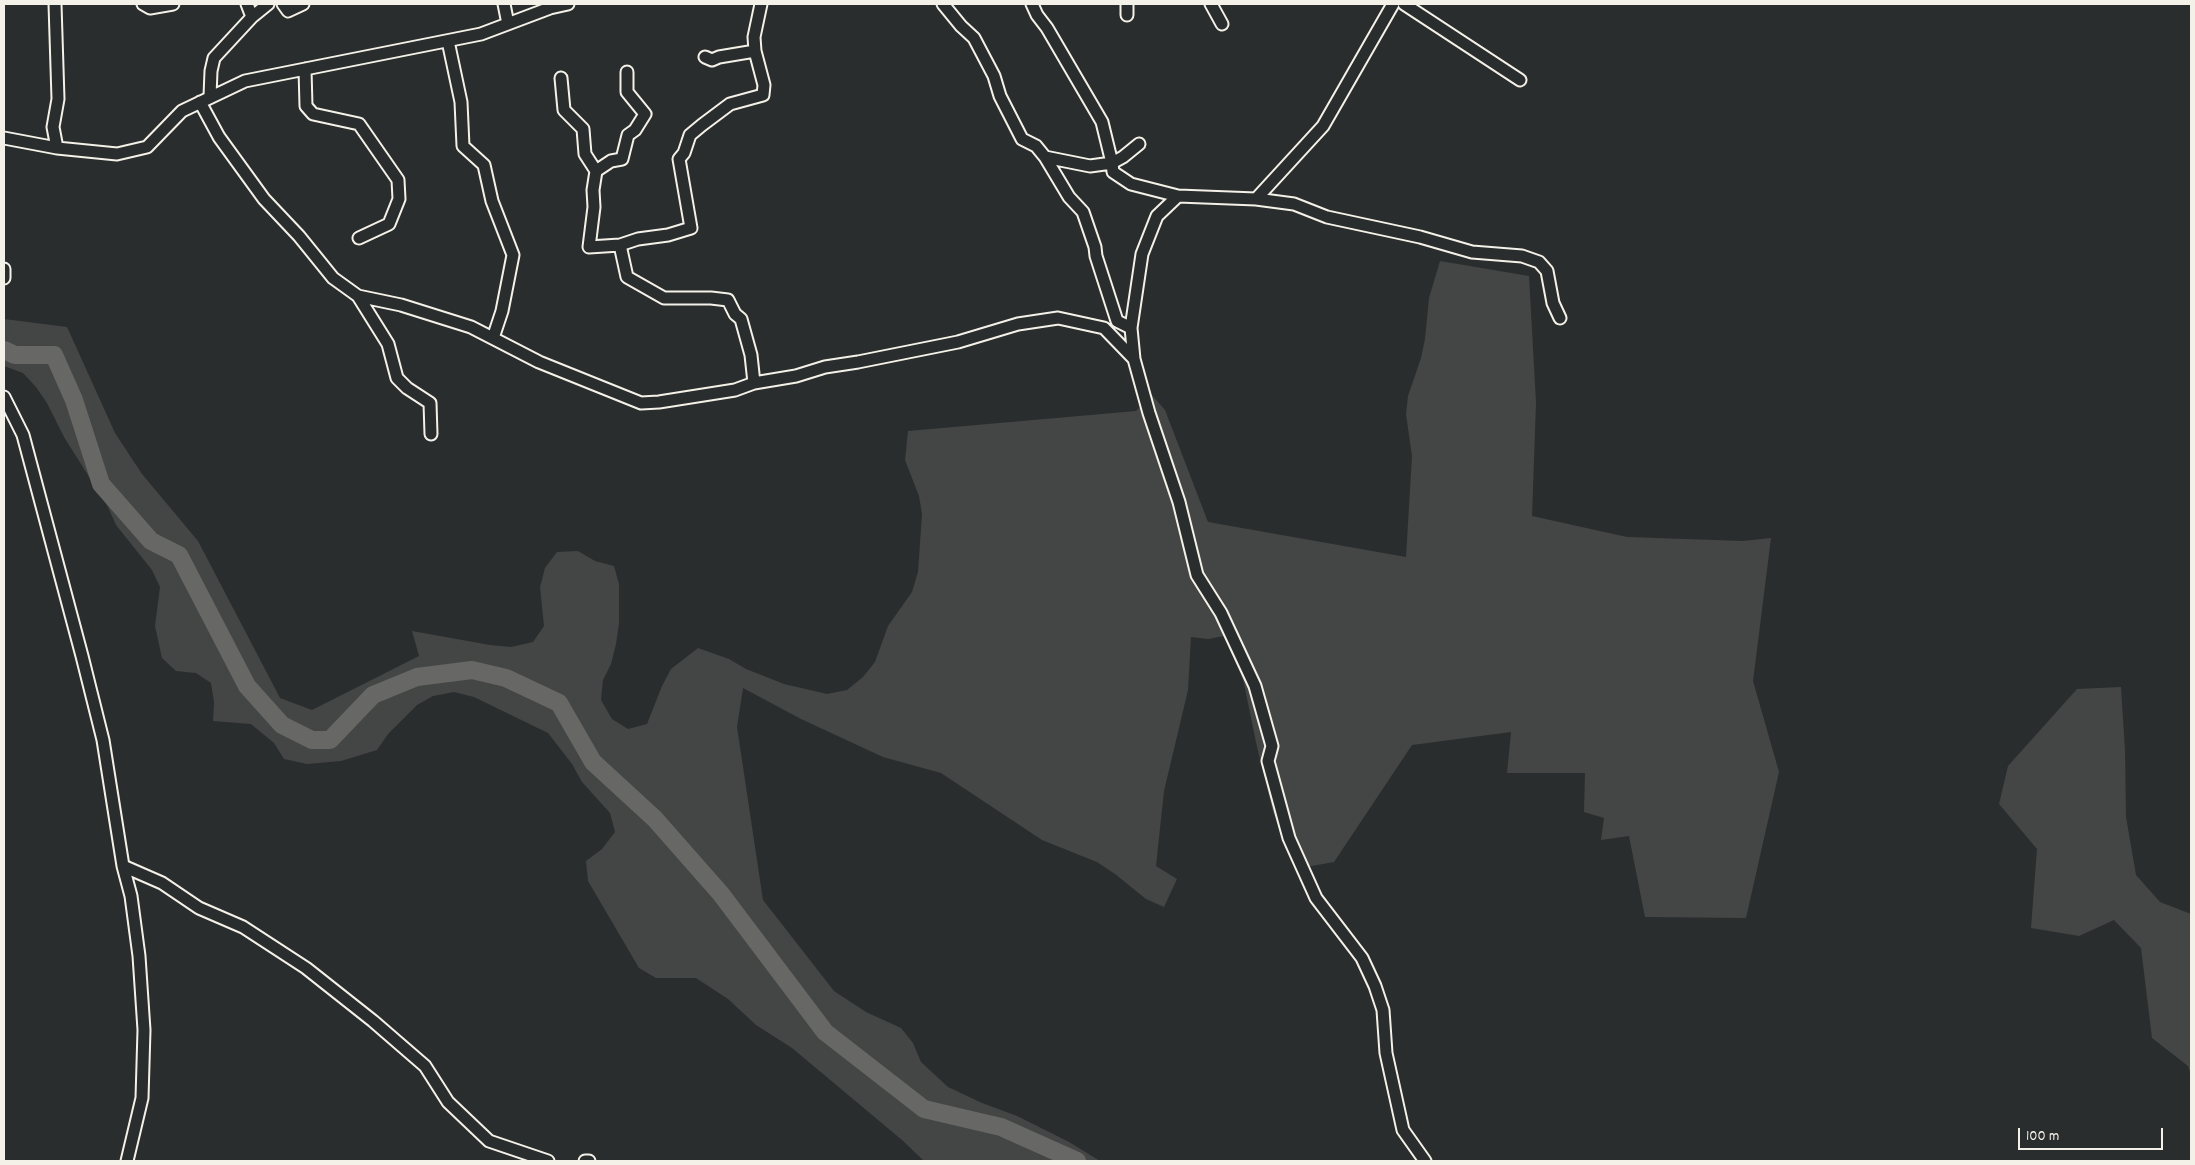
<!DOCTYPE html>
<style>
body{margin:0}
#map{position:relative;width:2195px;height:1165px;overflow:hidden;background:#2a2d2e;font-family:Dekko,sans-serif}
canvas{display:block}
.frame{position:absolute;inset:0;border:5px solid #f4f1e8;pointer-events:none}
.scale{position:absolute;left:2018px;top:1128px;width:145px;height:22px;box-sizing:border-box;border:2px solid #f4f1e8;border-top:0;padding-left:6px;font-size:15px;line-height:18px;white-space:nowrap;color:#f4f1e8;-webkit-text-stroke:4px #2a2d2e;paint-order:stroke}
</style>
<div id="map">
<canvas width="2195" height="1165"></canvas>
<div class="frame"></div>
<div class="scale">100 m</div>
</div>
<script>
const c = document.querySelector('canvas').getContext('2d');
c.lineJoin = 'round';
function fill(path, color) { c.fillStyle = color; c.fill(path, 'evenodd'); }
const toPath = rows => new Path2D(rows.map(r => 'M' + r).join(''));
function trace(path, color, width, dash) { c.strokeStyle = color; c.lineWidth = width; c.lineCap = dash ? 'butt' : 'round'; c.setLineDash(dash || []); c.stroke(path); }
fill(toPath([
 [1440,261,1529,276,1536,403,1532,516,1627,537,1743,541,1771,538,1753,681,1779,772,1746,918,1645,917,1629,836,1601,840,1604,818,1584,812,1585,773,1507,773,1511,732,1412,745,1334,862,1295,869,1273,812,1257,747,1243,679,1224,636,1208,639,1191,637,1188,690,1164,791,1156,866,1177,879,1164,907,1146,899,1115,874,1097,862,1042,840,941,773,883,757,801,719,743,688,737,727,763,900,834,991,866,1012,901,1028,913,1043,921,1062,948,1087,982,1103,1017,1116,1069,1142,1100,1161,924,1161,902,1140,792,1048,756,1025,728,999,696,978,656,978,639,968,588,881,586,861,602,849,615,832,610,813,582,782,572,764,548,733,474,697,454,692,433,696,417,705,388,734,377,750,341,761,307,764,284,759,274,743,251,724,213,721,214,702,211,683,196,673,176,671,162,658,155,626,160,587,152,570,116,525,108,507,64,437,47,403,36,387,23,373,4,366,4,319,67,327,115,433,142,474,198,541,280,698,312,710,419,656,412,631,490,645,511,647,533,642,544,626,540,587,545,568,557,552,578,551,595,561,614,566,619,584,619,623,616,644,611,664,603,680,601,700,612,719,628,729,647,724,662,686,671,669,698,648,729,659,746,669,784,684,827,694,847,690,863,677,875,662,888,626,912,592,918,572,922,514,919,496,905,460,908,431,1136,411,1152,395,1165,410,1208,522,1406,557,1412,456,1406,414,1408,396,1421,358,1425,339,1429,298],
 [2121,687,2125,751,2126,817,2136,875,2160,902,2191,914,2191,1075,2188,1066,2152,1038,2141,948,2114,920,2079,936,2031,928,2037,849,1999,804,2008,766,2077,689]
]), '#444645');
trace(toPath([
 [4,350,15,355,54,355,74,400,101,484,151,541,179,555,247,686,282,725,312,740,330,740,373,695,417,677,472,670,506,678,559,703,593,762,655,819,721,894,825,1032,924,1109,1001,1127,1077,1161]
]), '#676866', 18);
const minor = toPath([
 [55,4,58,99,53,127,57,148],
 [143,4,150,8,173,4],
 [247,4,252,17],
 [283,4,288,11,303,4],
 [504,4,508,24],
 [943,4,961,26,974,38,994,76,1000,96,1022,139,1036,146,1045,157,1090,166,1112,163,1113,172,1131,184,1178,196,1256,199,1294,204,1327,217,1420,237,1472,252,1522,256,1539,262,1547,271,1553,303,1560,318],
 [1032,4,1037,15,1047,28,1102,122,1112,163,1123,157,1139,144],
 [1211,4,1222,24],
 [1404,4,1520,80],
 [1127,15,1127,4],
 [448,41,461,102,463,146,484,165,492,201,513,255,502,311,493,338],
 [705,57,712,60,719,57,755,51],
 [305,69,306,106,313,114,359,124,398,180,399,199,389,224,359,238],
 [561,78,564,110,583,129,585,154,596,171,593,190,594,207,589,247,620,245,627,277,664,298,711,298,728,300,735,314,741,319,751,355,754,383],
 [210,96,211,71,214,58,252,17,268,4],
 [200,102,219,137,264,199,299,236,333,278,358,296,401,305,471,327,539,362,641,403,659,402,735,390,754,383,796,376,825,367,858,362,958,342,1018,324,1058,318,1104,328,1134,359],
 [4,138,57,148,117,154,147,147,182,111,245,81,481,34,550,8,568,4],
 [1045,157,1069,197,1083,212,1095,247,1096,256,1117,321,1131,328],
 [596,171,611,161,622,159,628,135,635,130,645,114,627,92,627,72],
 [1178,196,1157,216,1142,254,1131,328,1134,359,1149,413,1179,502,1197,575,1221,613,1255,686,1272,746,1268,761,1289,838,1316,898,1362,958,1375,986,1383,1010,1386,1053,1403,1130,1425,1161],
 [1256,199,1323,126,1393,4],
 [620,245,638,239,668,235,691,228,679,159,684,153,690,135,702,125,730,104,763,95,764,85,755,51,754,37,761,4],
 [4,269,4,278],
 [358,296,388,344,397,378,407,388,430,403,431,434],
 [4,397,23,435,82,656,103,740,123,866,162,883,199,908,243,927,306,968,373,1021,425,1066,448,1102,489,1141,548,1161],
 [123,866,131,896,139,956,144,1030,142,1098,127,1161],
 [585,1161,589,1161]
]);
trace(minor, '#f4f1e8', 15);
trace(minor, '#2a2d2e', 11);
</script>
